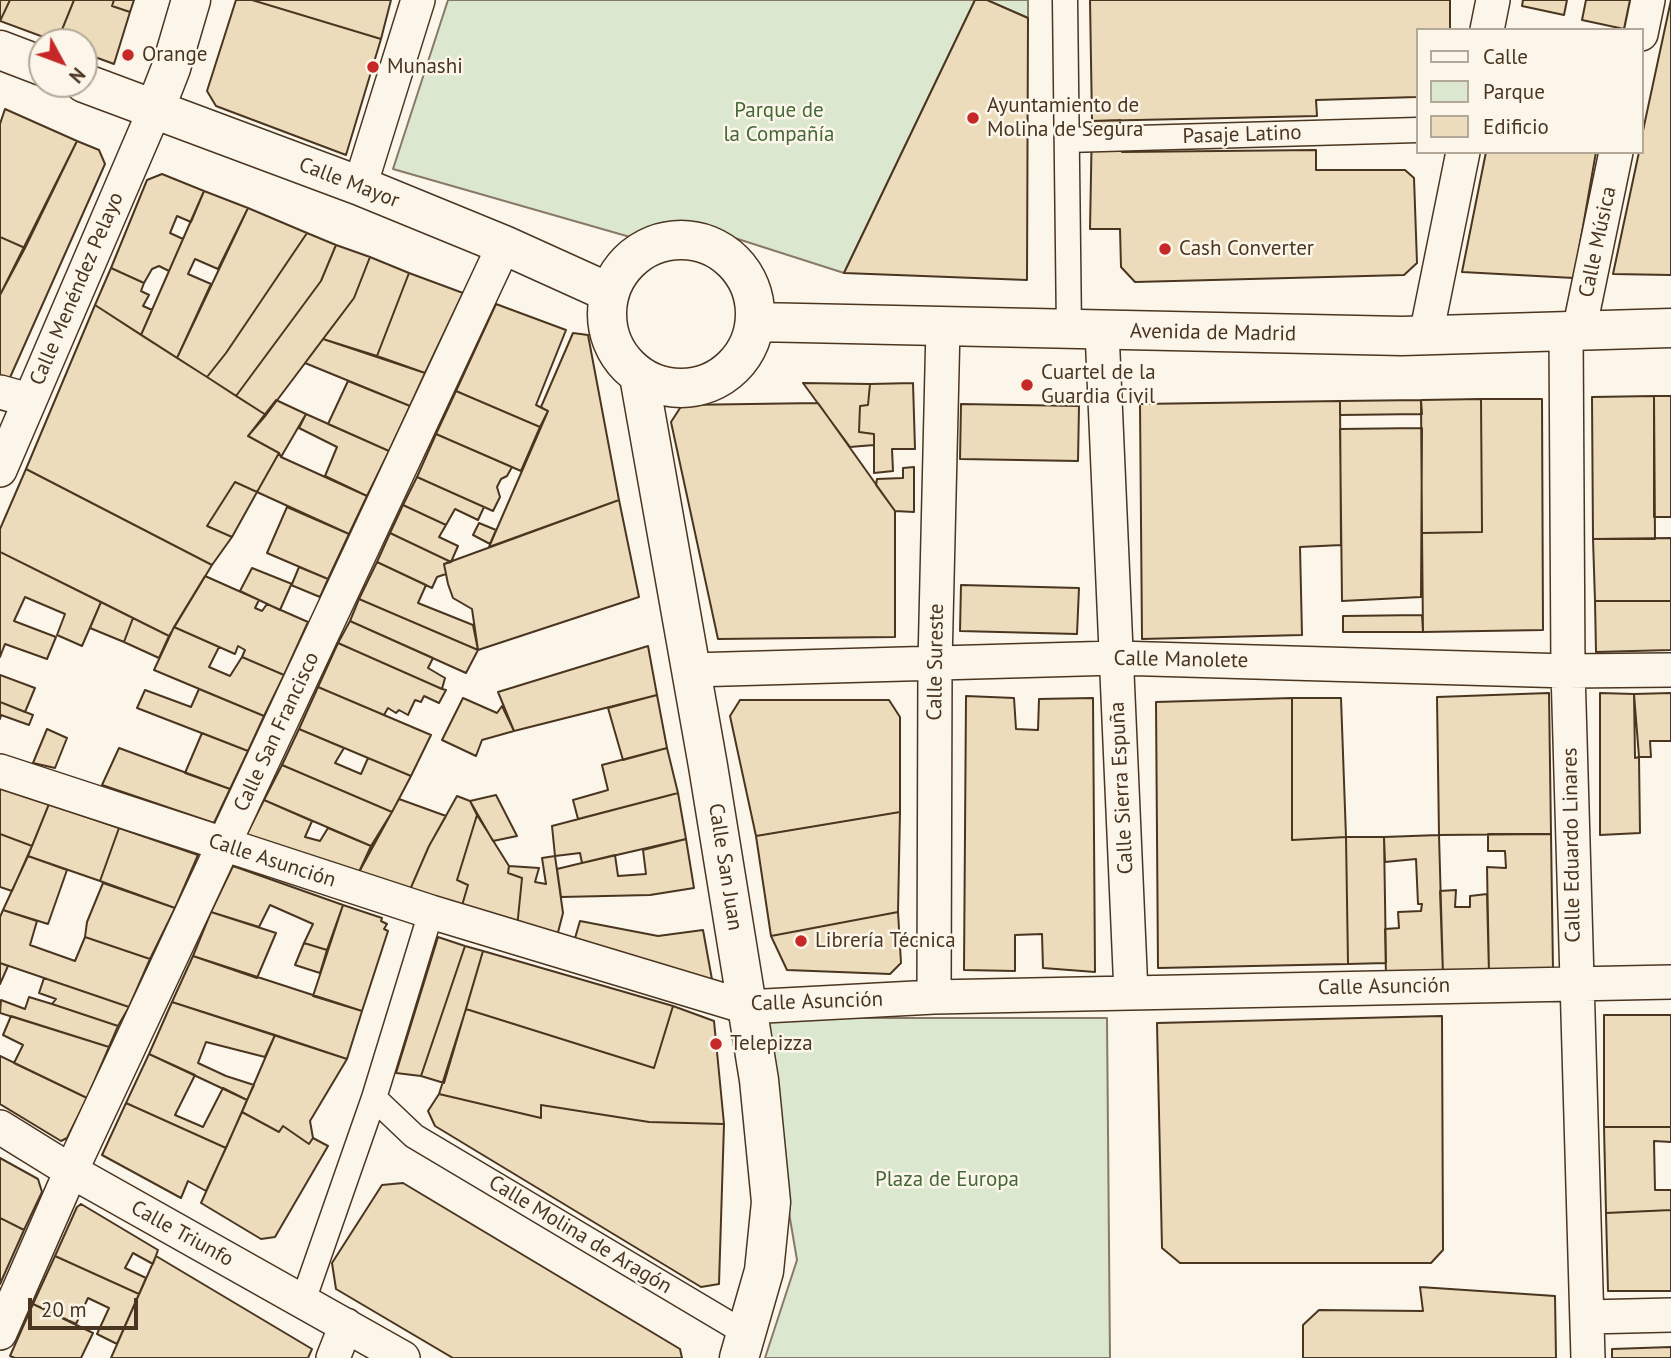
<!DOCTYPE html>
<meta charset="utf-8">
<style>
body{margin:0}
#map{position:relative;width:1671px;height:1358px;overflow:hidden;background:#fbf6e9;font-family:"PT Sans",sans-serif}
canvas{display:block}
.legend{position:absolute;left:1416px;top:28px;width:228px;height:126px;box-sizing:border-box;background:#fbf6e9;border:2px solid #b4a999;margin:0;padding:9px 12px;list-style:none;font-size:21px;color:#4a3520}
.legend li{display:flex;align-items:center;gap:14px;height:35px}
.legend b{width:35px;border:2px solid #b4a999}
.north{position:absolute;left:28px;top:28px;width:70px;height:70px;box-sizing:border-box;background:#fbf6e9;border:2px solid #b4a999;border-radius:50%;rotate:131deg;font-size:19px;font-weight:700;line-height:28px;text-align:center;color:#4a3520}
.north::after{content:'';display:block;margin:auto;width:24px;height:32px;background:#c62828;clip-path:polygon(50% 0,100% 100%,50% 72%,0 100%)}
.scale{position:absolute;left:28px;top:1298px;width:110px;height:32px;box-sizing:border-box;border:4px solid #4a3520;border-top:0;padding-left:9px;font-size:21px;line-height:24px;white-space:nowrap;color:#4a3520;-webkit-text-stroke:5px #fbf6e9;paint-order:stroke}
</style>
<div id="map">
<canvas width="1671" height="1358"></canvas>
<ul class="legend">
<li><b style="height:9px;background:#fbf6e9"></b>Calle</li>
<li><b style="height:19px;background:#dce7d0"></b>Parque</li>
<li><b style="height:19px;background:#ecdcbc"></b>Edificio</li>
</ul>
<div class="north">N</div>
<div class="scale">20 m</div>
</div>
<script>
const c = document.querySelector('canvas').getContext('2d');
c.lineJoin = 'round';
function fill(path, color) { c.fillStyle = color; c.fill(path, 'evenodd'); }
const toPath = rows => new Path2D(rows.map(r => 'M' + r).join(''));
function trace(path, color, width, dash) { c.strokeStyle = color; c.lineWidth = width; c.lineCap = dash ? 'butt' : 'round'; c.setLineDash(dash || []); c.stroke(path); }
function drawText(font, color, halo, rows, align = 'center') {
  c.font = font + ' "PT Sans",sans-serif'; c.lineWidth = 5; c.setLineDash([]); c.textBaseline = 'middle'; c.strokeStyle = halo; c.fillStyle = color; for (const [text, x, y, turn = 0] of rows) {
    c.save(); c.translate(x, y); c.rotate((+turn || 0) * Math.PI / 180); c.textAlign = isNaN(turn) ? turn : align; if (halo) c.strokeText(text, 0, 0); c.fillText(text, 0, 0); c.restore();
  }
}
const green = toPath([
 [448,0,975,0,844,273,691,224,644,241,393,169,448,0],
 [987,0,1028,0,1028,18,987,0],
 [756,1018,1107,1018,1110,1358,765,1358,797,1260,756,1018]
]);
fill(green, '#dce7d0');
trace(green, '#887966', 2);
const building = toPath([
 [0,0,10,0,0,21,0,0],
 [10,0,74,0,57,42,0,21,10,0],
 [74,0,114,0,112,6,130,12,114,64,84,53,84,42,57,42,74,0],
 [114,0,134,0,130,12,112,6,114,0],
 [236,0,252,0,381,39,346,155,216,106,207,91,236,0],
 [252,0,391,0,381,39,252,0],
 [975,0,987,0,1028,18,1027,280,844,273,975,0],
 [1090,0,1450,0,1450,30,1417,30,1417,97,1316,100,1317,116,1092,121,1090,0],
 [1523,0,1567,0,1564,15,1522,6,1523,0],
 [1586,0,1630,0,1624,29,1582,20,1586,0],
 [1671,0,1671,275,1613,274,1639,152,1641,152,1641,140,1671,0],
 [5,109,77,141,25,248,0,237,0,124,5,109],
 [1120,120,1122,152,1316,150,1316,170,1405,170,1414,178,1417,263,1404,275,1135,282,1121,267,1120,229,1090,229,1092,121,1120,120],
 [77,141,99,150,105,164,8,382,0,380,0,295,77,141],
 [1486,152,1596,152,1574,278,1462,272,1486,152],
 [162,174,204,191,191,222,177,216,170,233,183,239,169,271,159,266,152,269,144,283,111,268,147,180,162,174],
 [204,191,248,208,218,269,195,259,188,274,211,284,177,358,141,335,204,191],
 [248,208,307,233,226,353,207,377,177,358,248,208],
 [307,233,336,245,321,281,236,396,207,377,226,353,307,233],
 [0,237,25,248,0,295,0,237],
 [336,245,370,257,354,298,266,415,236,396,321,281,336,245],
 [370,257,409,273,377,356,323,339,354,298,370,257],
 [111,268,144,283,141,291,149,295,143,306,152,310,141,335,95,305,111,268],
 [409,273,463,293,425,373,377,356,409,273],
 [496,304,566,330,536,405,548,411,540,427,456,391,496,304],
 [95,305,266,415,248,436,279,453,257,492,235,482,207,526,232,537,212,565,26,469,95,305],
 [573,333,588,335,619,500,489,547,548,411,541,407,573,333],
 [323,339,425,373,410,406,305,363,323,339],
 [348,381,410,406,389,451,328,424,348,381],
 [803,383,870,384,868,405,860,406,859,432,874,434,874,445,850,447,803,383],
 [913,383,915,449,892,449,893,471,874,473,874,434,859,432,860,406,868,405,870,384,913,383],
 [456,391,540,427,521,471,436,434,456,391],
 [1654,396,1671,396,1671,517,1654,517,1654,396],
 [1654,396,1655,539,1593,539,1592,397,1654,396],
 [1481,399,1542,399,1543,630,1423,632,1422,533,1482,532,1481,399],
 [1481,399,1482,532,1422,533,1421,400,1481,399],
 [276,400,306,414,281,457,279,453,248,436,276,400],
 [1421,400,1422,414,1340,415,1340,401,1421,400],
 [1340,401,1341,545,1300,547,1302,635,1142,639,1140,404,1340,401],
 [818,403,895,511,895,637,718,639,671,422,682,405,818,403],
 [961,404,1079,406,1078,461,960,459,961,404],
 [306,414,389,451,367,496,325,476,337,447,299,428,306,414],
 [1422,428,1421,597,1342,601,1340,429,1422,428],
 [436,434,512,467,507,476,501,479,497,487,500,497,493,511,417,477,436,434],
 [279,453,281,457,367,496,349,534,257,492,279,453],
 [914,467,914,512,895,511,876,485,877,479,903,478,903,468,914,467],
 [26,469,212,565,169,636,0,552,0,529,26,469],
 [417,477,484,507,478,520,455,509,446,525,403,505,417,477],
 [235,482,257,492,232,537,207,526,235,482],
 [619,500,639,597,478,650,472,609,453,598,448,584,444,564,619,500],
 [403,505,446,525,439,537,458,546,451,562,390,533,403,505],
 [287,507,349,534,328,579,267,553,287,507],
 [479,523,496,530,490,544,473,535,479,523],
 [390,533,451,562,444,564,446,574,437,577,432,588,377,562,390,533],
 [1671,538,1671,601,1595,601,1593,539,1671,538],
 [0,552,101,602,82,646,57,635,65,614,25,597,14,621,56,637,47,659,5,644,0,657,0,552],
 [377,562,426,585,418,603,473,625,478,650,359,599,377,562],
 [299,567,328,579,320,597,291,585,280,610,240,591,252,568,292,584,299,567],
 [205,576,259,600,255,608,262,611,267,604,308,622,284,675,242,657,245,650,238,646,235,654,174,627,205,576],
 [961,585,1079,588,1077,634,960,631,961,585],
 [359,599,478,650,466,673,350,621,359,599],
 [1595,601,1671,601,1671,650,1596,652,1595,601],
 [101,602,133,618,124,642,90,628,101,602],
 [1422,615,1423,632,1343,632,1343,616,1422,615],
 [133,618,169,636,159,658,124,642,133,618],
 [350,621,433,658,428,668,445,678,442,689,338,643,350,621],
 [174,627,219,647,209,667,230,676,242,657,284,675,264,716,154,670,174,627],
 [338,643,442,689,446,690,439,703,424,696,421,702,415,700,408,715,399,710,396,713,388,708,384,715,318,687,338,643],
 [648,646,657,695,514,731,498,692,648,646],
 [0,675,35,688,25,712,0,702,0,675],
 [318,687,431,735,411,776,299,729,318,687],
 [199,689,264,716,248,751,137,708,145,690,191,707,199,689],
 [1549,693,1551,834,1439,835,1437,697,1549,693],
 [1600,693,1634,694,1635,758,1639,757,1640,833,1600,835,1600,693],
 [1671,693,1671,741,1650,741,1651,757,1639,757,1634,694,1671,693],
 [657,695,667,748,623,760,608,708,657,695],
 [966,696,1014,698,1016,729,1038,730,1039,699,1093,698,1095,972,1043,968,1042,934,1015,935,1015,971,964,970,966,696],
 [463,698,497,713,502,706,514,731,482,740,476,756,442,740,463,698],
 [1292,698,1292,840,1346,837,1348,964,1158,968,1156,702,1292,698],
 [1292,698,1341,698,1346,837,1292,840,1292,698],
 [740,700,889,700,900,717,900,812,756,836,730,716,740,700],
 [0,702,33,715,29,725,1,715,0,719,0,702],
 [47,729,67,738,55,768,33,763,47,729],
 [299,729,344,748,335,763,361,774,368,758,411,776,392,812,282,765,299,729],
 [202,733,248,751,230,789,185,773,202,733],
 [119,748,230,789,214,823,102,785,119,748],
 [667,748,678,793,578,819,573,800,608,790,602,765,667,748],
 [282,765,392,812,371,846,264,800,282,765],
 [0,787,49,804,32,846,0,834,0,787],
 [678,793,686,839,582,863,580,853,555,856,552,826,678,793],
 [496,795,517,836,493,841,470,801,496,795],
 [457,796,470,801,477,815,457,880,468,885,461,909,409,892,429,846,457,796],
 [399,799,446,816,429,846,409,892,358,874,399,799],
 [264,800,312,821,305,837,320,841,328,828,371,846,358,874,246,836,264,800],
 [49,804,119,828,100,881,28,856,49,804],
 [900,812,898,912,771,936,756,836,900,812],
 [477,815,509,866,508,873,522,878,517,928,461,909,468,885,457,880,477,815],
 [119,828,198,855,175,908,100,881,119,828],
 [0,834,32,846,12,891,0,887,0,834],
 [1488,834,1551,834,1553,971,1489,974,1487,867,1506,868,1505,851,1488,851,1488,834],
 [1439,835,1443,975,1386,976,1385,929,1399,928,1398,912,1421,911,1422,904,1418,904,1416,859,1385,862,1384,837,1439,835],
 [1346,837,1384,837,1386,963,1348,964,1346,837],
 [686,839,694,888,650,895,561,897,557,869,615,855,618,876,646,874,643,850,686,839],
 [28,856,67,870,48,924,3,910,28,856],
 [555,856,563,913,556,940,517,928,522,878,508,873,509,866,539,868,535,882,546,884,542,858,555,856],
 [233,866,343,905,327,950,304,943,313,924,270,905,259,927,211,912,233,866],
 [103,883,175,908,150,959,85,937,87,922,103,883],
 [1456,890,1455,907,1470,907,1470,896,1487,894,1489,974,1443,975,1440,891,1456,890],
 [343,905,382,918,381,921,387,924,384,929,388,931,362,1011,313,996,343,905],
 [3,910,37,921,30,945,75,961,85,937,150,959,129,1007,0,963,0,917,3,910],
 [211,912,276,933,257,978,193,956,211,912],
 [898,912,901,963,890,974,787,970,771,936,898,912],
 [580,921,658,936,703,930,713,985,573,945,580,921],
 [438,937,465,946,421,1076,396,1073,438,937],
 [304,943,327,950,320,973,295,965,304,943],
 [465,946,483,951,444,1083,421,1076,465,946],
 [483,951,673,1006,654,1068,466,1009,483,951],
 [193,956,362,1011,347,1059,172,1002,193,956],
 [0,963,8,966,0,984,0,963],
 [44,978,129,1007,118,1026,52,1004,56,999,39,993,44,978],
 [29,997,52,1004,118,1026,109,1047,0,1013,1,1000,25,1009,29,997],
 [172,1002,275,1035,265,1057,206,1042,198,1063,226,1076,254,1085,247,1100,149,1054,172,1002],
 [673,1006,714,1021,724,1124,649,1122,541,1105,541,1118,439,1094,466,1009,654,1068,673,1006],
 [1604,1015,1671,1015,1671,1127,1604,1127,1604,1015],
 [11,1016,109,1047,87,1098,14,1063,23,1045,3,1035,11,1016],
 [1442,1016,1443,1250,1431,1263,1180,1263,1162,1248,1157,1023,1442,1016],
 [275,1035,347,1059,310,1121,313,1138,309,1144,283,1126,279,1132,242,1112,275,1035],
 [149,1054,195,1075,175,1115,203,1127,223,1088,247,1100,226,1148,126,1103,149,1054],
 [0,1056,87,1098,67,1138,61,1141,0,1104,0,1056],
 [439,1094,541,1118,541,1105,649,1122,724,1124,719,1284,701,1287,435,1126,428,1111,439,1094],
 [126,1103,226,1148,206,1191,188,1181,181,1198,102,1155,126,1103],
 [242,1112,279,1132,283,1126,309,1144,313,1138,328,1146,275,1237,261,1239,201,1203,242,1112],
 [1604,1127,1671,1127,1671,1142,1654,1141,1655,1190,1671,1190,1671,1210,1606,1213,1604,1127],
 [0,1158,38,1179,42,1192,24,1230,0,1218,0,1158],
 [403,1183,680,1349,682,1358,453,1358,336,1289,332,1263,382,1185,403,1183],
 [81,1204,158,1250,153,1264,133,1253,125,1268,146,1278,139,1294,55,1256,77,1207,81,1204],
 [1671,1210,1671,1291,1608,1291,1606,1213,1671,1210],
 [0,1218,24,1230,0,1284,0,1218],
 [55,1256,139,1294,117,1344,97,1334,109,1308,88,1298,76,1324,33,1304,55,1256],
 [156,1256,312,1349,308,1358,111,1358,156,1256],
 [1420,1287,1555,1296,1556,1358,1303,1358,1303,1325,1319,1310,1423,1311,1420,1287],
 [33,1304,93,1333,81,1358,15,1358,10,1356,33,1304],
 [1671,1347,1671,1358,1612,1358,1612,1349,1671,1347]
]);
fill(building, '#ecdcbc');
trace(building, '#4a3520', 2);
const pedestrian = toPath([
 [1065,0,1069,330],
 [1067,140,1417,130],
 [431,912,374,1098,414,1136,745,1333],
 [303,1301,374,1098]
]);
const minor = toPath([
 [1487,30,1493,0],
 [1641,34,1648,0],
 [360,186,418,0],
 [1102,331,1131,993],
 [1566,331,1568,671,1588,1358],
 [1579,331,1616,152],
 [1426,335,1463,152],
 [0,392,29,400],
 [0,470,155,109],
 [691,670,1116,658,1568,671,1671,670],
 [0,771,431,912,746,1007,934,997,1671,982],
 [934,997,935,663,943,327],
 [0,1127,71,1171,403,1358],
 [1587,1317,1671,1315],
 [0,1333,71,1171,504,245],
 [333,1358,346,1325]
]);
const secondary = toPath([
 [0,50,42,66],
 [84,83,360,186,504,245,610,293],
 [155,109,171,68,191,0],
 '607 314a74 74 0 1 1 148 0a74 74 0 1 1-148 0Z',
 [756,322,1402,336,1671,328],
 [639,376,708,766,759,1080,771,1202,764,1271,739,1358]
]);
trace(pedestrian, '#4a3520', 27);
trace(minor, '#4a3520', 36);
trace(secondary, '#4a3520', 41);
trace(pedestrian, '#fbf6e9', 24);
trace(minor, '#fbf6e9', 33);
trace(secondary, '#fbf6e9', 38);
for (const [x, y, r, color] of [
 [128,55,7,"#c62828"],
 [373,67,7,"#c62828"],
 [973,118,7,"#c62828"],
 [1165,249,7,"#c62828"],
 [1027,385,7,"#c62828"],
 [801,941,7,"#c62828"],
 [716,1044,7,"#c62828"]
]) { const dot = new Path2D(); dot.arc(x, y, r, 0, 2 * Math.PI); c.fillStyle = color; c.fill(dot); trace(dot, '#fbf6e9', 2.5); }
drawText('21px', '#4a3520', '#fbf6e9', [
 ["Orange",142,55],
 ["Munashi",387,67],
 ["Ayuntamiento de",987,106],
 ["Molina de Segura",987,130],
 ["Cash Converter",1179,249],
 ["Cuartel de la",1041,373],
 ["Guardia Civil",1041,397],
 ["Librería Técnica",815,941],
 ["Telepizza",730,1044]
], 'left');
drawText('21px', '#436837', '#fbf6e9', [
 ["Parque de",779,111],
 ["la Compañía",779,135],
 ["Plaza de Europa",947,1180]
]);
drawText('21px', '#4a3520', '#fbf6e9', [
 ["Pasaje Latino",1242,135,-2],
 ["Calle Mayor",349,183,21],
 ["Calle Música",1598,242,-78],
 ["Calle Menéndez Pelayo",77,289,-67],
 ["Avenida de Madrid",1213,333,1],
 ["Calle Manolete",1181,660,1],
 ["Calle Sureste",936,662,-89],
 ["Calle San Francisco",277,732,-65],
 ["Calle Sierra Espuña",1122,788,-93],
 ["Calle Eduardo Linares",1572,845,-91],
 ["Calle Asunción",272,861,18],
 ["Calle San Juan",725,867,81],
 ["Calle Asunción",1384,987,-1],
 ["Calle Asunción",817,1002,-2],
 ["Calle Triunfo",182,1234,29],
 ["Calle Molina de Aragón",580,1235,31]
]);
</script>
